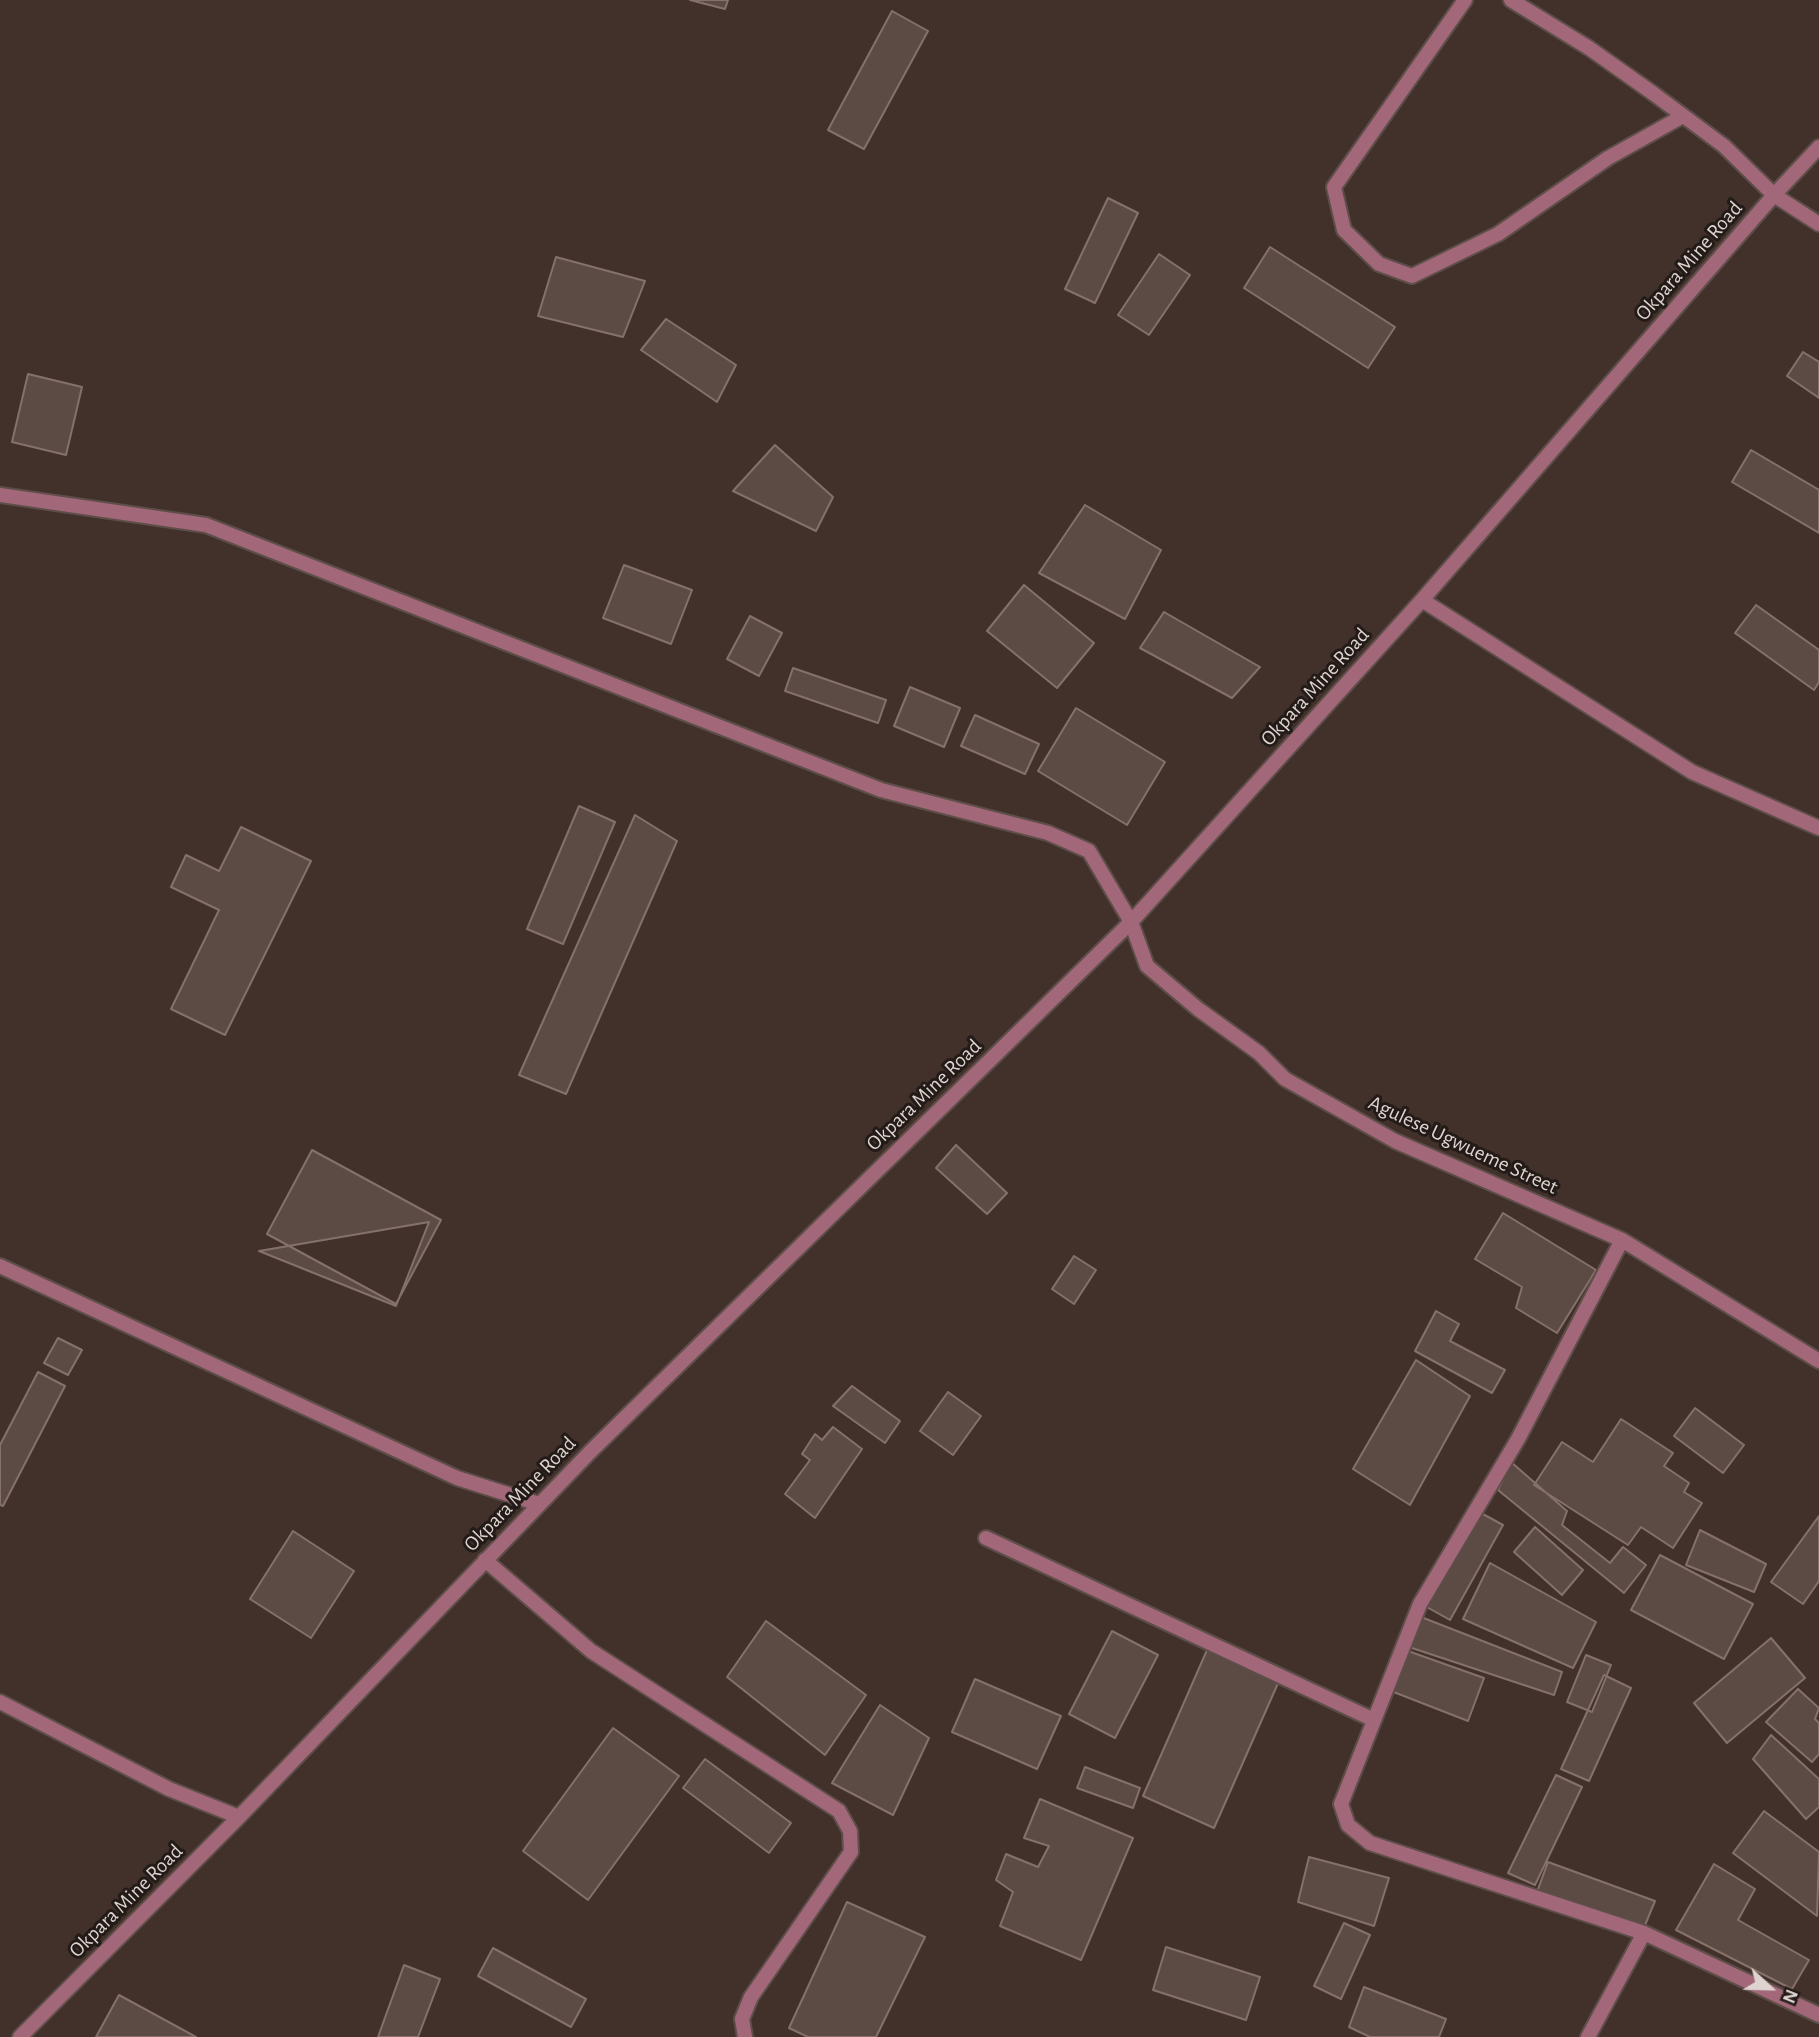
<!DOCTYPE html>
<style>
body{margin:0}
#map{position:relative;width:1819px;height:2037px;overflow:hidden;background:#42312b;font-family:"Alegreya Sans",sans-serif}
canvas{display:block}
.north{position:absolute;left:1735px;top:1953px;width:70px;height:70px;-webkit-text-stroke:5px #231b18;paint-order:stroke;rotate:112deg;font-size:19px;font-weight:700;line-height:28px;text-align:center;color:#ded3cf}
.north::after{content:'';display:block;margin:auto;width:24px;height:32px;background:#ded3cf;clip-path:polygon(50% 0,100% 100%,50% 72%,0 100%)}
</style>
<div id="map">
<canvas width="1819" height="2037"></canvas>
<div class="north">N</div>
</div>
<script>
const c = document.querySelector('canvas').getContext('2d');
c.lineJoin = 'round';
function fill(path, color) { c.fillStyle = color; c.fill(path, 'evenodd'); }
const toPath = rows => new Path2D(rows.map(r => 'M' + r).join(''));
function trace(path, color, width, dash) { c.strokeStyle = color; c.lineWidth = width; c.lineCap = dash ? 'butt' : 'round'; c.setLineDash(dash || []); c.stroke(path); }
function drawText(font, color, halo, rows, align = 'center') {
  c.font = font + ' "Alegreya Sans",sans-serif'; c.lineWidth = 6; c.setLineDash([]); c.textBaseline = 'middle'; c.strokeStyle = halo; c.fillStyle = color; for (const [text, x, y, turn = 0] of rows) {
    c.save(); c.translate(x, y); c.rotate((+turn || 0) * Math.PI / 180); c.textAlign = isNaN(turn) ? turn : align; if (halo) c.strokeText(text, 0, 0); c.fillText(text, 0, 0); c.restore();
  }
}
const building = toPath([
 [690,0,728,0,725,9,690,0],
 [892,11,928,31,864,149,828,130,892,11],
 [1108,198,1138,213,1095,303,1065,289,1108,198],
 [1270,247,1395,327,1368,368,1244,288,1270,247],
 [1159,254,1190,275,1149,335,1118,315,1159,254],
 [556,257,645,281,623,337,538,316,556,257],
 [666,319,736,365,717,402,641,350,666,319],
 [1803,352,1819,362,1819,398,1787,376,1803,352],
 [28,374,82,387,66,455,12,442,28,374],
 [775,445,833,497,816,531,733,491,775,445],
 [1751,450,1819,490,1819,533,1732,482,1751,450],
 [1085,505,1161,550,1125,619,1039,573,1085,505],
 [624,565,692,590,671,644,603,618,624,565],
 [1024,585,1094,643,1057,688,987,631,1024,585],
 [1756,605,1819,650,1819,682,1814,690,1735,633,1756,605],
 [1164,612,1260,667,1232,698,1140,648,1164,612],
 [750,616,782,633,759,676,727,659,750,616],
 [793,668,886,700,878,723,785,691,793,668],
 [910,687,960,708,944,747,894,726,910,687],
 [1076,708,1165,762,1127,825,1038,771,1076,708],
 [975,715,1039,744,1025,774,961,746,975,715],
 [579,806,615,822,563,944,527,929,579,806],
 [635,815,677,841,566,1094,519,1075,635,815],
 [241,827,311,861,225,1035,171,1009,219,910,171,887,186,855,219,871,241,827],
 [956,1145,1007,1193,987,1214,936,1168,956,1145],
 [312,1150,441,1220,396,1304,267,1234,312,1150],
 [1503,1213,1596,1270,1557,1333,1516,1308,1522,1287,1475,1259,1503,1213],
 [429,1222,396,1306,259,1251,429,1222],
 [1074,1256,1096,1270,1074,1304,1052,1289,1074,1256],
 [1436,1311,1459,1324,1450,1341,1505,1370,1492,1393,1415,1351,1436,1311],
 [58,1338,82,1350,68,1375,44,1363,58,1338],
 [1416,1360,1470,1396,1410,1505,1353,1469,1416,1360],
 [38,1372,65,1386,3,1506,0,1505,0,1445,38,1372],
 [852,1386,900,1421,885,1443,833,1406,852,1386],
 [948,1392,981,1416,953,1455,920,1431,948,1392],
 [1695,1408,1744,1445,1723,1473,1674,1436,1695,1408],
 [1621,1419,1673,1453,1664,1466,1689,1483,1684,1492,1702,1503,1673,1548,1641,1527,1628,1545,1534,1485,1562,1442,1593,1462,1621,1419],
 [833,1427,862,1449,815,1518,785,1494,810,1460,802,1454,815,1434,822,1440,833,1427],
 [1511,1462,1567,1511,1562,1525,1610,1563,1623,1547,1646,1565,1624,1593,1498,1490,1511,1462],
 [1481,1513,1503,1525,1450,1620,1425,1606,1481,1513],
 [1819,1516,1819,1581,1803,1604,1771,1582,1819,1516],
 [1535,1527,1583,1570,1562,1595,1514,1552,1535,1527],
 [1700,1530,1766,1564,1754,1592,1686,1565,1700,1530],
 [293,1531,354,1571,311,1638,250,1599,293,1531],
 [1660,1555,1753,1604,1724,1659,1631,1610,1660,1555],
 [1490,1563,1596,1622,1573,1668,1463,1619,1490,1563],
 [1421,1617,1562,1672,1554,1695,1409,1647,1421,1617],
 [766,1621,866,1695,825,1755,727,1677,766,1621],
 [1112,1631,1158,1655,1115,1738,1069,1714,1112,1631],
 [1771,1638,1805,1678,1727,1743,1694,1703,1771,1638],
 [1207,1650,1279,1681,1214,1828,1143,1796,1207,1650],
 [1408,1651,1484,1678,1468,1721,1391,1691,1408,1651],
 [1586,1655,1611,1665,1592,1712,1567,1702,1586,1655],
 [1604,1675,1631,1688,1589,1781,1561,1769,1604,1675],
 [975,1679,1061,1716,1037,1769,952,1732,975,1679],
 [1798,1689,1819,1708,1815,1719,1819,1723,1819,1754,1812,1762,1766,1722,1798,1689],
 [880,1705,929,1738,893,1815,832,1783,880,1705],
 [613,1728,679,1776,588,1900,523,1851,613,1728],
 [1771,1735,1819,1779,1819,1807,1806,1819,1753,1759,1771,1735],
 [705,1759,791,1823,769,1853,683,1788,705,1759],
 [1085,1767,1140,1788,1133,1808,1077,1788,1085,1767],
 [1556,1775,1582,1787,1535,1885,1508,1873,1556,1775],
 [1040,1799,1133,1838,1081,1960,1000,1926,1013,1892,996,1880,1006,1854,1038,1867,1049,1846,1024,1838,1040,1799],
 [1764,1811,1819,1852,1817,1916,1733,1853,1764,1811],
 [1309,1857,1389,1878,1374,1926,1298,1902,1309,1857],
 [1548,1862,1655,1901,1643,1930,1537,1892,1548,1862],
 [1714,1864,1755,1889,1738,1920,1809,1960,1792,1989,1676,1930,1714,1864],
 [847,1902,925,1937,876,2037,808,2037,789,2028,847,1902],
 [1344,1923,1370,1935,1341,1999,1314,1986,1344,1923],
 [1166,1947,1260,1977,1246,2020,1153,1990,1166,1947],
 [493,1948,586,1999,571,2027,478,1976,493,1948],
 [404,1965,440,1979,418,2037,378,2037,404,1965],
 [1364,1987,1446,2019,1439,2037,1370,2037,1349,2027,1364,1987],
 [119,1995,196,2037,96,2037,119,1995]
]);
fill(building, '#5c4a44');
trace(building, '#85716a', 2);
const minor = toPath([
 [1465,0,1334,187,1344,230,1379,264,1412,276,1498,234,1608,158,1683,116],
 [1511,0,1589,48,1654,94,1724,146,1774,195,1819,224],
 [0,495,206,525,881,790,1048,833,1089,851,1131,922,1147,966,1198,1009,1259,1053,1285,1079,1395,1141,1622,1240,1819,1361],
 [1422,600,1692,772,1819,828],
 [1622,1240,1518,1439,1420,1604,1341,1804,1348,1825,1370,1843,1644,1933,1819,2015],
 [0,1266,457,1478,539,1504],
 [986,1538,1374,1720],
 [485,1560,591,1651,839,1811,850,1831,851,1852,751,1997,742,2019,745,2037],
 [0,1702,169,1789,239,1817],
 [20,2037,239,1817,590,1452,1131,922,1422,600,1774,195,1819,147],
 [1588,2037,1644,1933]
]);
trace(minor, '#5e4e49', 18);
trace(minor, '#a26779', 14);
drawText('21px', '#ded3cf', '#231b18', [
 ["Okpara Mine Road",1689,261,-49],
 ["Okpara Mine Road",1315,687,-48],
 ["Okpara Mine Road",924,1095,-44],
 ["Agulese Ugwueme Street",1463,1145,25],
 ["Okpara Mine Road",520,1494,-46],
 ["Okpara Mine Road",126,1901,-45]
]);
</script>
